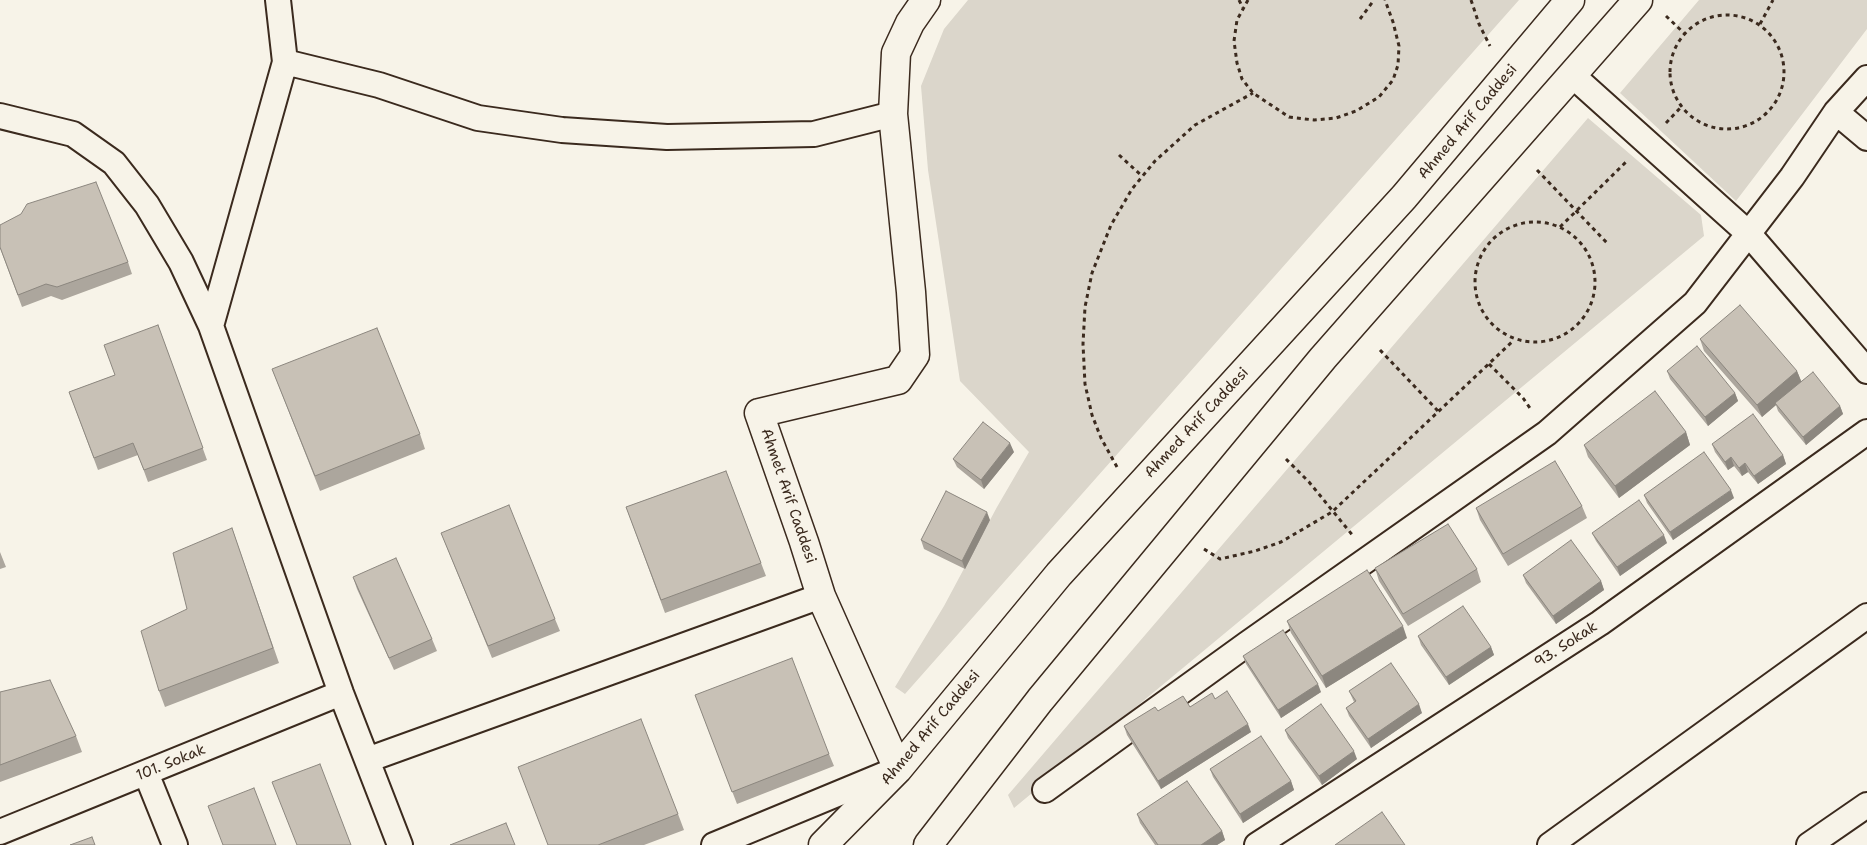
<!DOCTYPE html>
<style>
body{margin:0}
canvas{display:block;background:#f7f3e8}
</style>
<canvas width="1867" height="845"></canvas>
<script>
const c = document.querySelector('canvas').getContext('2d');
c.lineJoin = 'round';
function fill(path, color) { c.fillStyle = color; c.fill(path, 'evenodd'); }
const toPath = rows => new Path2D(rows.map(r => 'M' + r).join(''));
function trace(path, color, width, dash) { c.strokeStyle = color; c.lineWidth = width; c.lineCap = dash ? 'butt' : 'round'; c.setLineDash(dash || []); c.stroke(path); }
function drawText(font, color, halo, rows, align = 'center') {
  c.font = font + ' "Shantell Sans",sans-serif'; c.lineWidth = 4.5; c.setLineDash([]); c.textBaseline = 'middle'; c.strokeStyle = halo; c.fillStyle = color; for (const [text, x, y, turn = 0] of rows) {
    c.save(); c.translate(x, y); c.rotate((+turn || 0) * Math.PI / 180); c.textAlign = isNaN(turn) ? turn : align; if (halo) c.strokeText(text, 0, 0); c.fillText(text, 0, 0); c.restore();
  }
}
fill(toPath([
 [968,0,1519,0,905,694,895,687,944,606,997,507,1029,452,960,381,928,170,921,86,944,29],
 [1699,0,1867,0,1867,29,1736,201,1620,93],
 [1588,118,1701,215,1704,236,1014,808,1008,795]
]), '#dbd6cb');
const street = toPath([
 [278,0,285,62,211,326,341,693,400,845],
 [285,62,379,85,478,118,562,130,667,137,814,134,893,114],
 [1572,75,1748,233,1867,371],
 [1836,112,1867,138],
 [0,116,73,134,114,163,147,205,181,262,211,326],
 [367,760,821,596],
 [146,773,175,845],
 [1045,790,1247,644,1547,433,1695,303,1792,177,1836,112,1867,78],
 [0,832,341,693],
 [714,845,895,770],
 [1257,845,1600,623,1867,432],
 [1550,845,1867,616],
 [1809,845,1867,805]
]);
const secondary = toPath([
 [898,769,821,596,804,542,759,413,898,380,915,355,911,292,893,114,896,53,910,23,926,0],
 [823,845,898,769,1059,574,1404,197,1570,0],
 [928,845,1040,700,1323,358,1638,0]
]);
trace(street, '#3b2a1e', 28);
trace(secondary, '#3b2a1e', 31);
trace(toPath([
 [1239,0,1243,8],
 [1248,0,1237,20,1234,41,1237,63,1242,79,1253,93,1289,117,1314,120,1336,118,1356,111,1379,97,1393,80,1398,65,1399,46,1393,22,1385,0],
 [1471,0,1479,24,1490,46],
 '1670 72a57 57 0 1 1 114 0a57 57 0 1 1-114 0Z',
 [1666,16,1685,34],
 [1360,19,1374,0],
 [1760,24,1773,0],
 [1666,123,1682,106],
 [1119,155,1142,176],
 [1537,170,1608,244],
 '1475 282a60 60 0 1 1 120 0a60 60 0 1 1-120 0Z',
 [1560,227,1627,161],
 [1380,350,1439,412],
 [1489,364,1523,398,1532,411],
 [1286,459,1309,482,1354,537],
 [1117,467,1101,438,1092,415,1085,384,1083,344,1085,307,1092,273,1111,225,1132,189,1155,161,1195,125,1253,93],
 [1204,549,1220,559,1255,551,1281,542,1332,512,1514,340]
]), '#3b2a1e', 3, [4, 4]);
trace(street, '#f7f3e8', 24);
trace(secondary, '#f7f3e8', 28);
fill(toPath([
 [0,248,128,262,132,274,62,300,51,296,22,307],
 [158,325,207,460,148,482,138,455,98,470,69,392,115,375],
 [1700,339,1797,371,1801,381,1840,406,1843,414,1806,445,1778,411,1776,405,1762,417,1704,351],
 [272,369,420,434,425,449,320,491],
 [1667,371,1735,393,1738,401,1708,426,1670,379],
 [1686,432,1690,445,1619,498,1588,457,1584,445],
 [1712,444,1783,455,1786,464,1758,484,1748,472,1742,476,1734,466,1728,470,1715,452],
 [1014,452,984,489,957,467,953,459],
 [726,471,766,576,665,613,626,507],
 [1644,495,1734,498,1673,540,1647,503],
 [1582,506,1587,518,1508,566,1480,520,1476,508],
 [990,520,965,569,924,549,921,540],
 [232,528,279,663,165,707,159,691,187,609],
 [441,533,555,619,560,631,492,658],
 [1592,533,1667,543,1620,576,1596,541],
 [0,552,6,567,0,569],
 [1375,568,1477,569,1481,582,1408,626,1379,581],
 [1523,575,1601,581,1604,590,1556,624,1526,583],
 [353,577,432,639,437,651,394,670,357,589],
 [1287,621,1407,638,1326,688,1291,633],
 [1418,636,1491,647,1494,655,1449,685,1421,645],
 [1243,656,1321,692,1281,718,1246,664],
 [1349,691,1422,713,1371,748,1349,716,1346,708,1354,702],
 [0,692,76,736,82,752,0,782],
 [695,695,829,754,834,766,737,804],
 [1215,699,1251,732,1161,789,1127,735,1124,726,1158,711,1190,707],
 [1285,730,1357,759,1322,785,1288,738],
 [1210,769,1291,781,1294,790,1243,823,1213,777],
 [678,814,684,830,644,845,547,845],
 [1137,814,1222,831,1225,840,1217,845,1155,845,1140,823]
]), '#aca69d');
fill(toPath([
 [1797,371,1802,383,1775,403,1776,405,1762,417,1757,405],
 [1735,393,1738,401,1708,426,1705,417],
 [1840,406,1843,414,1806,445,1803,437],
 [1686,432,1690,445,1619,498,1615,486],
 [1010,443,1014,452,984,489,981,480],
 [1783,455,1786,464,1758,484,1754,476],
 [1731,457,1734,466,1728,470,1725,462],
 [1745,463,1748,472,1742,476,1739,468],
 [1731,490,1734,498,1673,540,1670,532],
 [987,512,990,520,965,569,962,561],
 [1664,535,1667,543,1620,576,1617,567],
 [1601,581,1604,590,1556,624,1553,616],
 [1403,626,1407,638,1326,688,1322,676],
 [1491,647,1494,655,1449,685,1446,677],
 [1318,684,1321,692,1281,718,1278,710],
 [1419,704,1422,713,1371,748,1368,739],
 [1248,724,1251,732,1161,789,1158,781],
 [1354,751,1357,759,1322,785,1319,776],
 [1291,781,1294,790,1243,823,1240,814],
 [1222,831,1225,840,1217,845,1201,845]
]), '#8c877f');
const building = toPath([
 [96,182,128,262,57,287,46,284,18,295,0,247,0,225,21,214,27,204,96,182],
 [1740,305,1797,371,1757,405,1700,339,1740,305],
 [158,325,203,448,144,470,133,443,94,458,69,392,115,375,104,345,158,325],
 [377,328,420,434,315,476,272,369,377,328],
 [1697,346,1735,393,1705,417,1667,371,1697,346],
 [1813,372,1840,406,1803,437,1775,403,1813,372],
 [1655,391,1686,432,1615,486,1584,445,1655,391],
 [1753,414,1783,455,1754,476,1745,463,1739,468,1731,457,1725,462,1712,444,1753,414],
 [983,422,1010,443,981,480,953,459,983,422],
 [1704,452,1731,490,1670,532,1644,495,1704,452],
 [1555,461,1582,506,1503,554,1476,508,1555,461],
 [726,471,761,563,661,600,626,507,726,471],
 [946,491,987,512,962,561,921,540,946,491],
 [1639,500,1664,535,1617,567,1592,533,1639,500],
 [509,505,555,619,488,646,441,533,509,505],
 [1448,524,1477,569,1403,614,1375,568,1448,524],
 [232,528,273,648,159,691,141,631,187,609,173,553,232,528],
 [1571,540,1601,581,1553,616,1523,575,1571,540],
 [396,558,432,639,389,658,353,577,396,558],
 [1367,570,1403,626,1322,676,1287,621,1367,570],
 [1463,606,1491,647,1446,677,1418,636,1463,606],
 [1283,630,1318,684,1278,710,1243,656,1283,630],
 [792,658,829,754,732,792,695,695,792,658],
 [1391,663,1419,704,1368,739,1346,708,1356,701,1349,691,1391,663],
 [50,680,76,736,0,765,0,692,50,680],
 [1227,691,1248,724,1158,781,1124,726,1155,707,1158,711,1183,696,1190,707,1212,693,1215,699,1227,691],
 [1321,704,1354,751,1319,776,1285,730,1321,704],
 [641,719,678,814,598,845,548,845,518,767,641,719],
 [1261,736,1291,781,1240,814,1210,769,1261,736],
 [320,764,351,845,297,845,272,782,320,764],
 [1187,781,1222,831,1201,845,1158,845,1137,814,1187,781],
 [254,788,276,845,223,845,208,806,254,788],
 [1382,812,1405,845,1335,845,1382,812],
 [506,823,515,845,450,845,506,823],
 [92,837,95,845,70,845,92,837]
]);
fill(building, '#c8c1b6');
trace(building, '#8c877f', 1);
drawText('15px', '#3b2a1e', '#f7f3e8', [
 ["Ahmed Arif Caddesi",1468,122,-50],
 ["Ahmed Arif Caddesi",1197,423,-47],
 ["Ahmet Arif Caddesi",788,496,71],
 ["93. Sokak",1566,645,-33],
 ["Ahmed Arif Caddesi",931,728,-50],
 ["101. Sokak",171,763,-22]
]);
</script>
